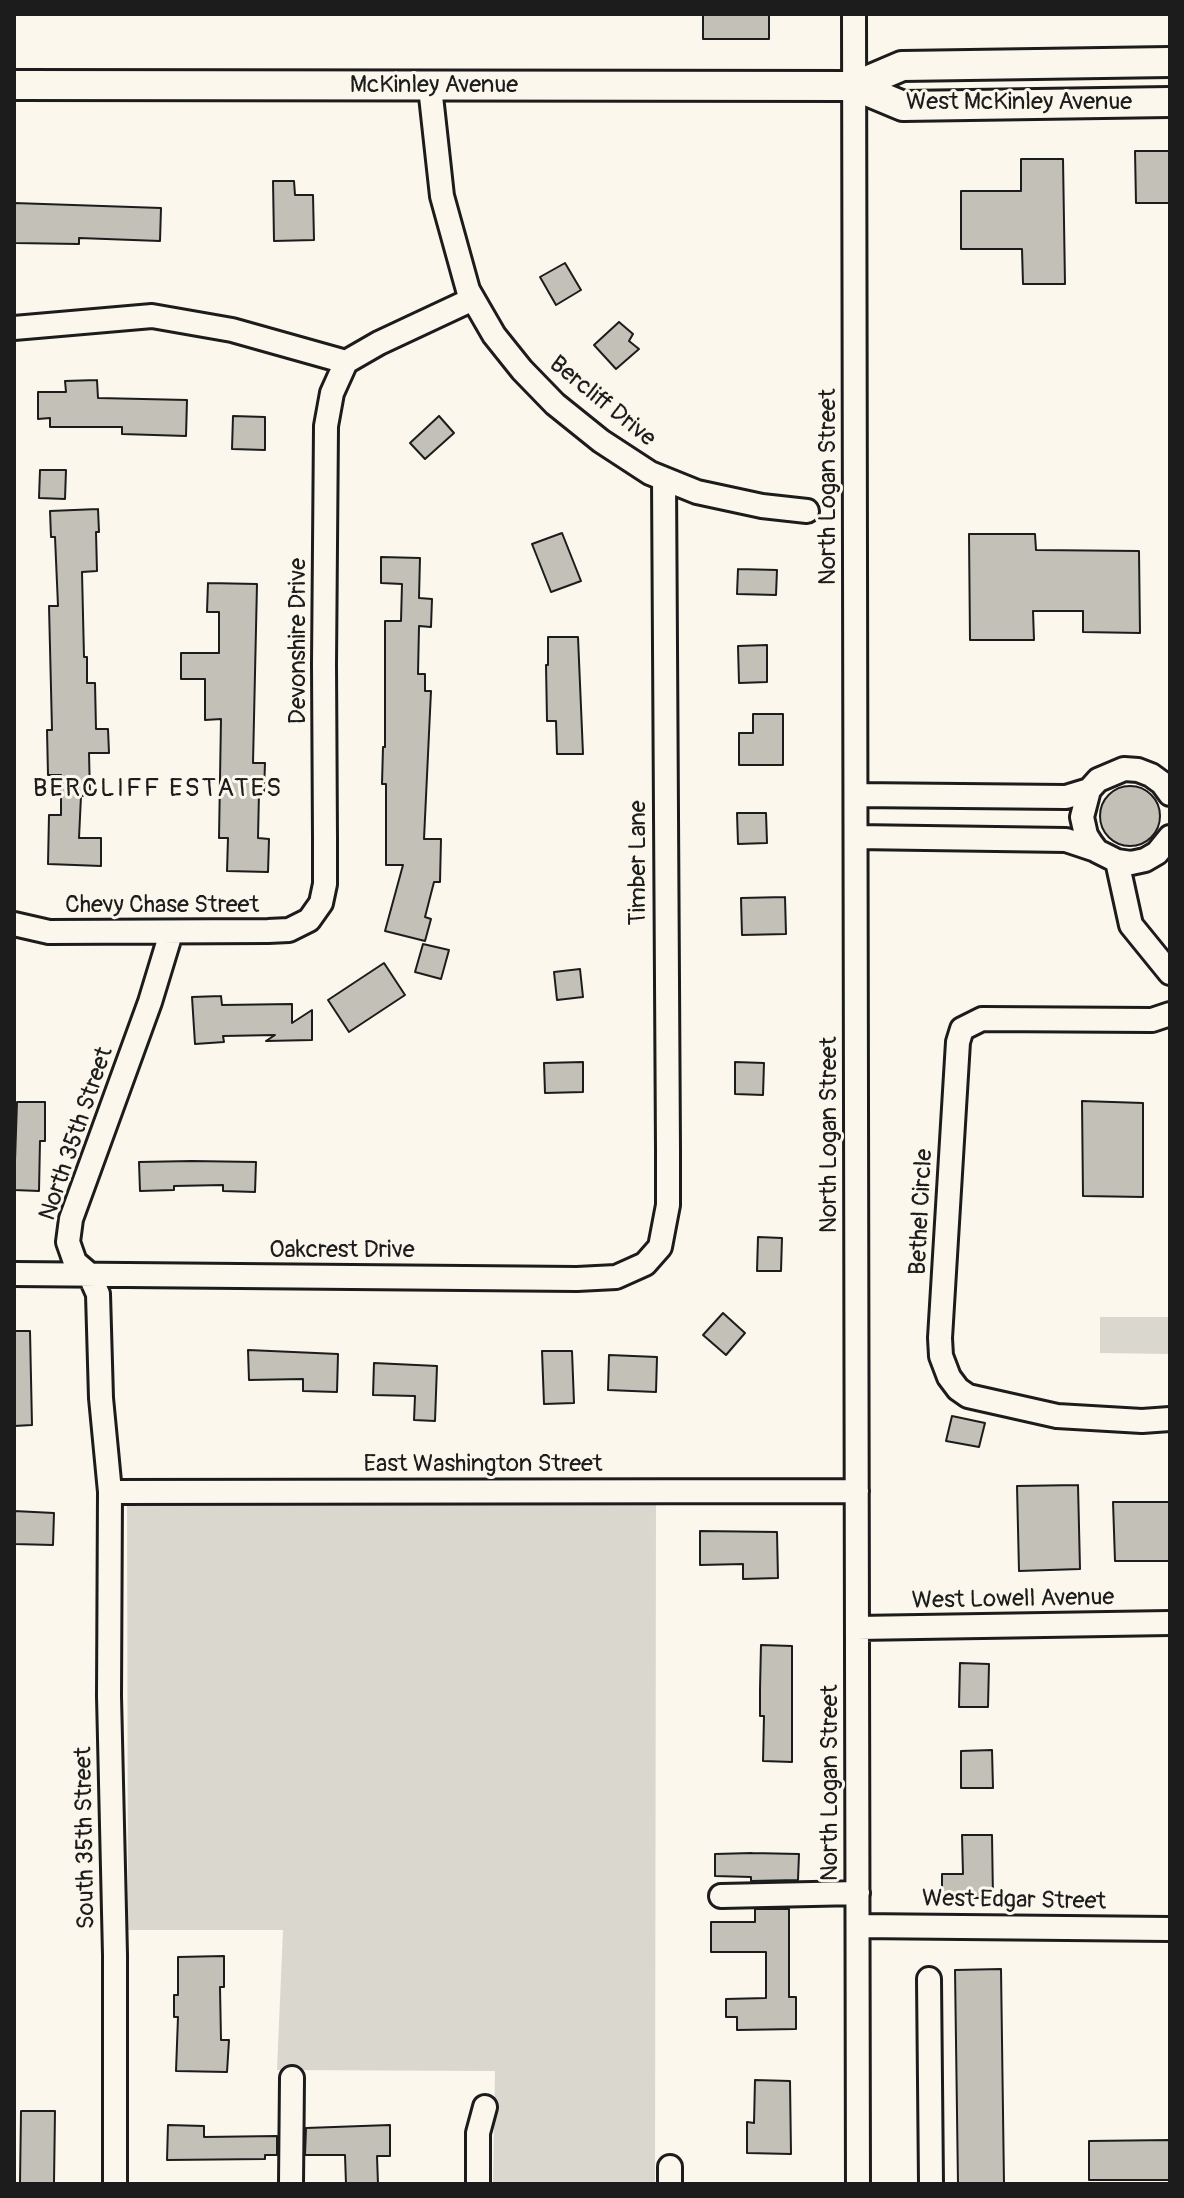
<!DOCTYPE html>
<style>
body{margin:0}
#map{position:relative;width:1184px;height:2198px;overflow:hidden;background:#fbf7ec;font-family:Pangolin,sans-serif}
canvas{display:block}
.frame{position:absolute;inset:0;border:16px solid #1c1c1c;pointer-events:none}
</style>
<div id="map">
<canvas width="1184" height="2198"></canvas>
<div class="frame"></div>
</div>
<script>
const c = document.querySelector('canvas').getContext('2d');
c.lineJoin = 'round';
function fill(path, color) { c.fillStyle = color; c.fill(path, 'evenodd'); }
const toPath = rows => new Path2D(rows.map(r => 'M' + r).join(''));
function trace(path, color, width, dash) { c.strokeStyle = color; c.lineWidth = width; c.lineCap = dash ? 'butt' : 'round'; c.setLineDash(dash || []); c.stroke(path); }
function drawText(font, color, halo, rows, align = 'center') {
  c.font = font + ' Pangolin,sans-serif'; c.lineWidth = 6; c.setLineDash([]); c.textBaseline = 'middle'; c.strokeStyle = halo; c.fillStyle = color; for (const [text, x, y, turn = 0] of rows) {
    c.save(); c.translate(x, y); c.rotate((+turn || 0) * Math.PI / 180); c.textAlign = isNaN(turn) ? turn : align; if (halo) c.strokeText(text, 0, 0); c.fillText(text, 0, 0); c.restore();
  }
}
fill(toPath([
 [1100,1317,1170,1317,1170,1354,1100,1353],
 [656,1495,655,2184,493,2184,495,2071,277,2070,283,1930,128,1930,127,1497]
]), '#dad7ce');
const building = toPath([
 [703,14,769,14,769,39,703,39,703,14],
 [1135,151,1170,151,1170,203,1136,203,1135,151],
 [1021,159,1063,159,1065,284,1023,284,1022,249,961,249,961,191,1021,191,1021,159],
 [273,181,294,181,295,195,313,195,314,240,274,241,273,181],
 [14,203,161,208,160,241,79,238,79,244,14,243,14,203],
 [565,263,581,290,556,305,540,277,565,263],
 [619,322,633,334,629,341,639,349,616,369,594,345,619,322],
 [97,380,98,398,187,400,186,436,122,434,122,427,50,427,50,418,38,419,38,392,66,392,65,381,97,380],
 [233,416,265,417,265,450,232,449,233,416],
 [439,416,454,433,425,459,410,443,439,416],
 [40,470,66,470,65,499,39,498,40,470],
 [98,509,99,532,96,532,97,571,82,572,84,657,87,657,87,683,95,683,96,729,108,729,109,753,89,753,90,795,81,796,79,838,101,838,101,866,48,864,49,815,61,815,61,775,48,775,47,730,52,730,49,606,58,606,55,537,51,537,50,511,98,509],
 [562,533,581,581,551,592,532,544,562,533],
 [969,534,1035,534,1036,550,1139,551,1140,633,1083,632,1083,611,1033,611,1034,640,970,640,969,534],
 [381,557,420,558,419,598,432,599,431,627,419,626,418,674,425,674,425,691,431,691,424,839,441,839,440,882,434,882,425,917,431,919,425,941,385,931,403,865,386,865,386,784,382,784,383,747,385,747,385,621,401,621,402,584,381,583,381,557],
 [738,569,777,570,776,595,737,594,738,569],
 [208,583,257,584,253,763,265,763,264,792,259,792,258,838,269,839,268,872,227,871,228,838,219,838,221,719,205,720,205,679,181,679,181,653,219,653,219,612,207,612,208,583],
 [548,637,578,637,583,754,557,754,556,721,547,721,546,665,548,665,548,637],
 [767,645,767,682,739,683,738,646,767,645],
 [753,714,783,714,783,765,739,765,739,733,753,733,753,714],
 '1100 816a30 30 0 1 1 60 0a30 30 0 1 1-60 0Z',
 [737,813,766,813,767,843,738,844,737,813],
 [785,897,786,934,742,935,741,898,785,897],
 [423,944,449,950,441,979,415,972,423,944],
 [384,963,405,995,349,1032,328,1000,384,963],
 [580,969,583,997,557,1000,554,972,580,969],
 [221,996,222,1005,292,1004,292,1023,312,1010,312,1040,266,1041,275,1035,223,1036,224,1042,195,1044,192,997,221,996],
 [583,1062,583,1092,545,1093,544,1063,583,1062],
 [735,1062,764,1063,763,1095,735,1094,735,1062],
 [1082,1101,1143,1103,1143,1197,1083,1196,1082,1101],
 [17,1102,45,1102,45,1141,40,1141,39,1191,14,1190,17,1102],
 [192,1161,256,1162,255,1192,223,1191,223,1185,174,1186,174,1190,140,1191,139,1162,192,1161],
 [758,1237,782,1238,781,1271,757,1271,758,1237],
 [723,1313,745,1333,726,1355,703,1335,723,1313],
 [14,1331,30,1331,32,1425,14,1426,14,1331],
 [248,1350,338,1354,337,1392,303,1391,303,1379,249,1380,248,1350],
 [542,1351,572,1351,574,1403,544,1404,542,1351],
 [609,1355,657,1357,656,1392,608,1390,609,1355],
 [374,1363,437,1366,435,1421,414,1420,415,1396,373,1395,374,1363],
 [952,1416,985,1423,979,1447,946,1441,952,1416],
 [1078,1485,1080,1569,1019,1571,1017,1486,1078,1485],
 [1113,1502,1169,1502,1170,1561,1115,1561,1113,1502],
 [14,1511,54,1513,53,1545,14,1544,14,1511],
 [700,1531,777,1532,778,1578,743,1579,743,1564,700,1565,700,1531],
 [761,1645,792,1646,792,1762,763,1761,764,1716,760,1716,760,1689,761,1645],
 [960,1663,989,1664,988,1707,959,1707,960,1663],
 [992,1750,993,1788,961,1788,961,1751,992,1750],
 [962,1835,992,1835,993,1898,942,1898,942,1874,963,1874,962,1835],
 [752,1853,799,1854,798,1880,751,1881,751,1877,715,1876,715,1854,752,1853],
 [755,1909,789,1909,789,1997,796,1997,796,2029,737,2030,737,2017,726,2017,726,1999,766,1998,766,1952,711,1952,711,1922,755,1922,755,1909],
 [224,1956,224,1987,220,1987,221,2040,229,2040,227,2072,176,2071,178,2017,174,2017,174,1995,178,1995,178,1957,224,1956],
 [1001,1969,1004,2184,958,2184,955,1970,1001,1969],
 [755,2080,790,2081,791,2154,747,2153,747,2122,754,2123,755,2080],
 [21,2111,55,2111,54,2183,20,2183,21,2111],
 [168,2125,204,2126,204,2137,277,2136,277,2155,265,2155,265,2159,167,2160,168,2125],
 [390,2125,390,2156,377,2156,378,2184,346,2184,345,2155,305,2155,306,2128,390,2125],
 [1170,2140,1170,2180,1089,2180,1089,2141,1170,2140]
]);
fill(building, '#c3c0b8');
trace(building, '#1c1c1c', 2);
const minor = toPath([
 [854,14,858,2184],
 [430,87,442,196,468,290,494,335,522,370,555,404,601,441,650,473,697,492,762,506,807,511],
 [14,328,152,316,232,330,346,362,379,343,473,299],
 [1170,794,1162,783,1151,775,1138,770,1124,769,1098,780,1089,790,1082,817,1086,835,1091,843,1097,851,1117,861,1131,863,1145,860,1157,853,1170,837],
 [856,795,1066,797,1089,790],
 [856,837,1066,840,1096,850],
 [1117,861,1131,925,1170,973],
 [14,924,49,932,268,931,289,930,309,920,321,903,325,884,325,839,324,664,326,426,332,393,346,362],
 [1170,1014,1152,1020,982,1019,962,1029,958,1042,940,1338,941,1356,949,1377,958,1389,968,1396,1057,1416,1142,1421,1170,1419],
 [14,1274,577,1279,616,1277,645,1264,660,1247,668,1205,668,1149,664,479],
 [110,1492,857,1491],
 [857,1628,1170,1623],
 [721,1896,858,1893],
 [858,1926,1170,1929],
 [929,1979,931,2184],
 [670,2167,670,2184],
 [115,2184,115,1955,109,1696,110,1492,101,1398,98,1294,89,1274,75,1262,68,1242,71,1219,150,1002,171,933],
 [291,2184,292,2078],
 [478,2184,478,2133,485,2107]
]);
const major = toPath([
 [14,85,855,86,902,66,1170,62],
 [855,86,903,106,1170,102]
]);
trace(minor, '#1c1c1c', 28);
trace(major, '#1c1c1c', 34);
trace(minor, '#fbf7ec', 22);
trace(major, '#fbf7ec', 28);
drawText('24px', '#1c1c1c', '#fbf7ec', [
 ["McKinley Avenue",434,86],
 ["West McKinley Avenue",1019,103],
 ["Bercliff Drive",602,402,39],
 ["North Logan Street",829,487,-90],
 ["Devonshire Drive",299,641,-90],
 ["Timber Lane",639,863,-90],
 ["Chevy Chase Street",162,906],
 ["North 35th Street",77,1134,-71],
 ["North Logan Street",830,1135,-90],
 ["Bethel Circle",922,1212,-87],
 ["Oakcrest Drive",342,1251],
 ["East Washington Street",483,1465],
 ["West Lowell Avenue",1013,1600,-1],
 ["North Logan Street",831,1783,-90],
 ["South 35th Street",86,1838,-91],
 ["West Edgar Street",1014,1901,1]
]);
c.letterSpacing = '2px';
drawText('26px', '#1c1c1c', '#fbf7ec', [
 ["BERCLIFF ESTATES",158,789]
]);
c.letterSpacing = '0px';
</script>
